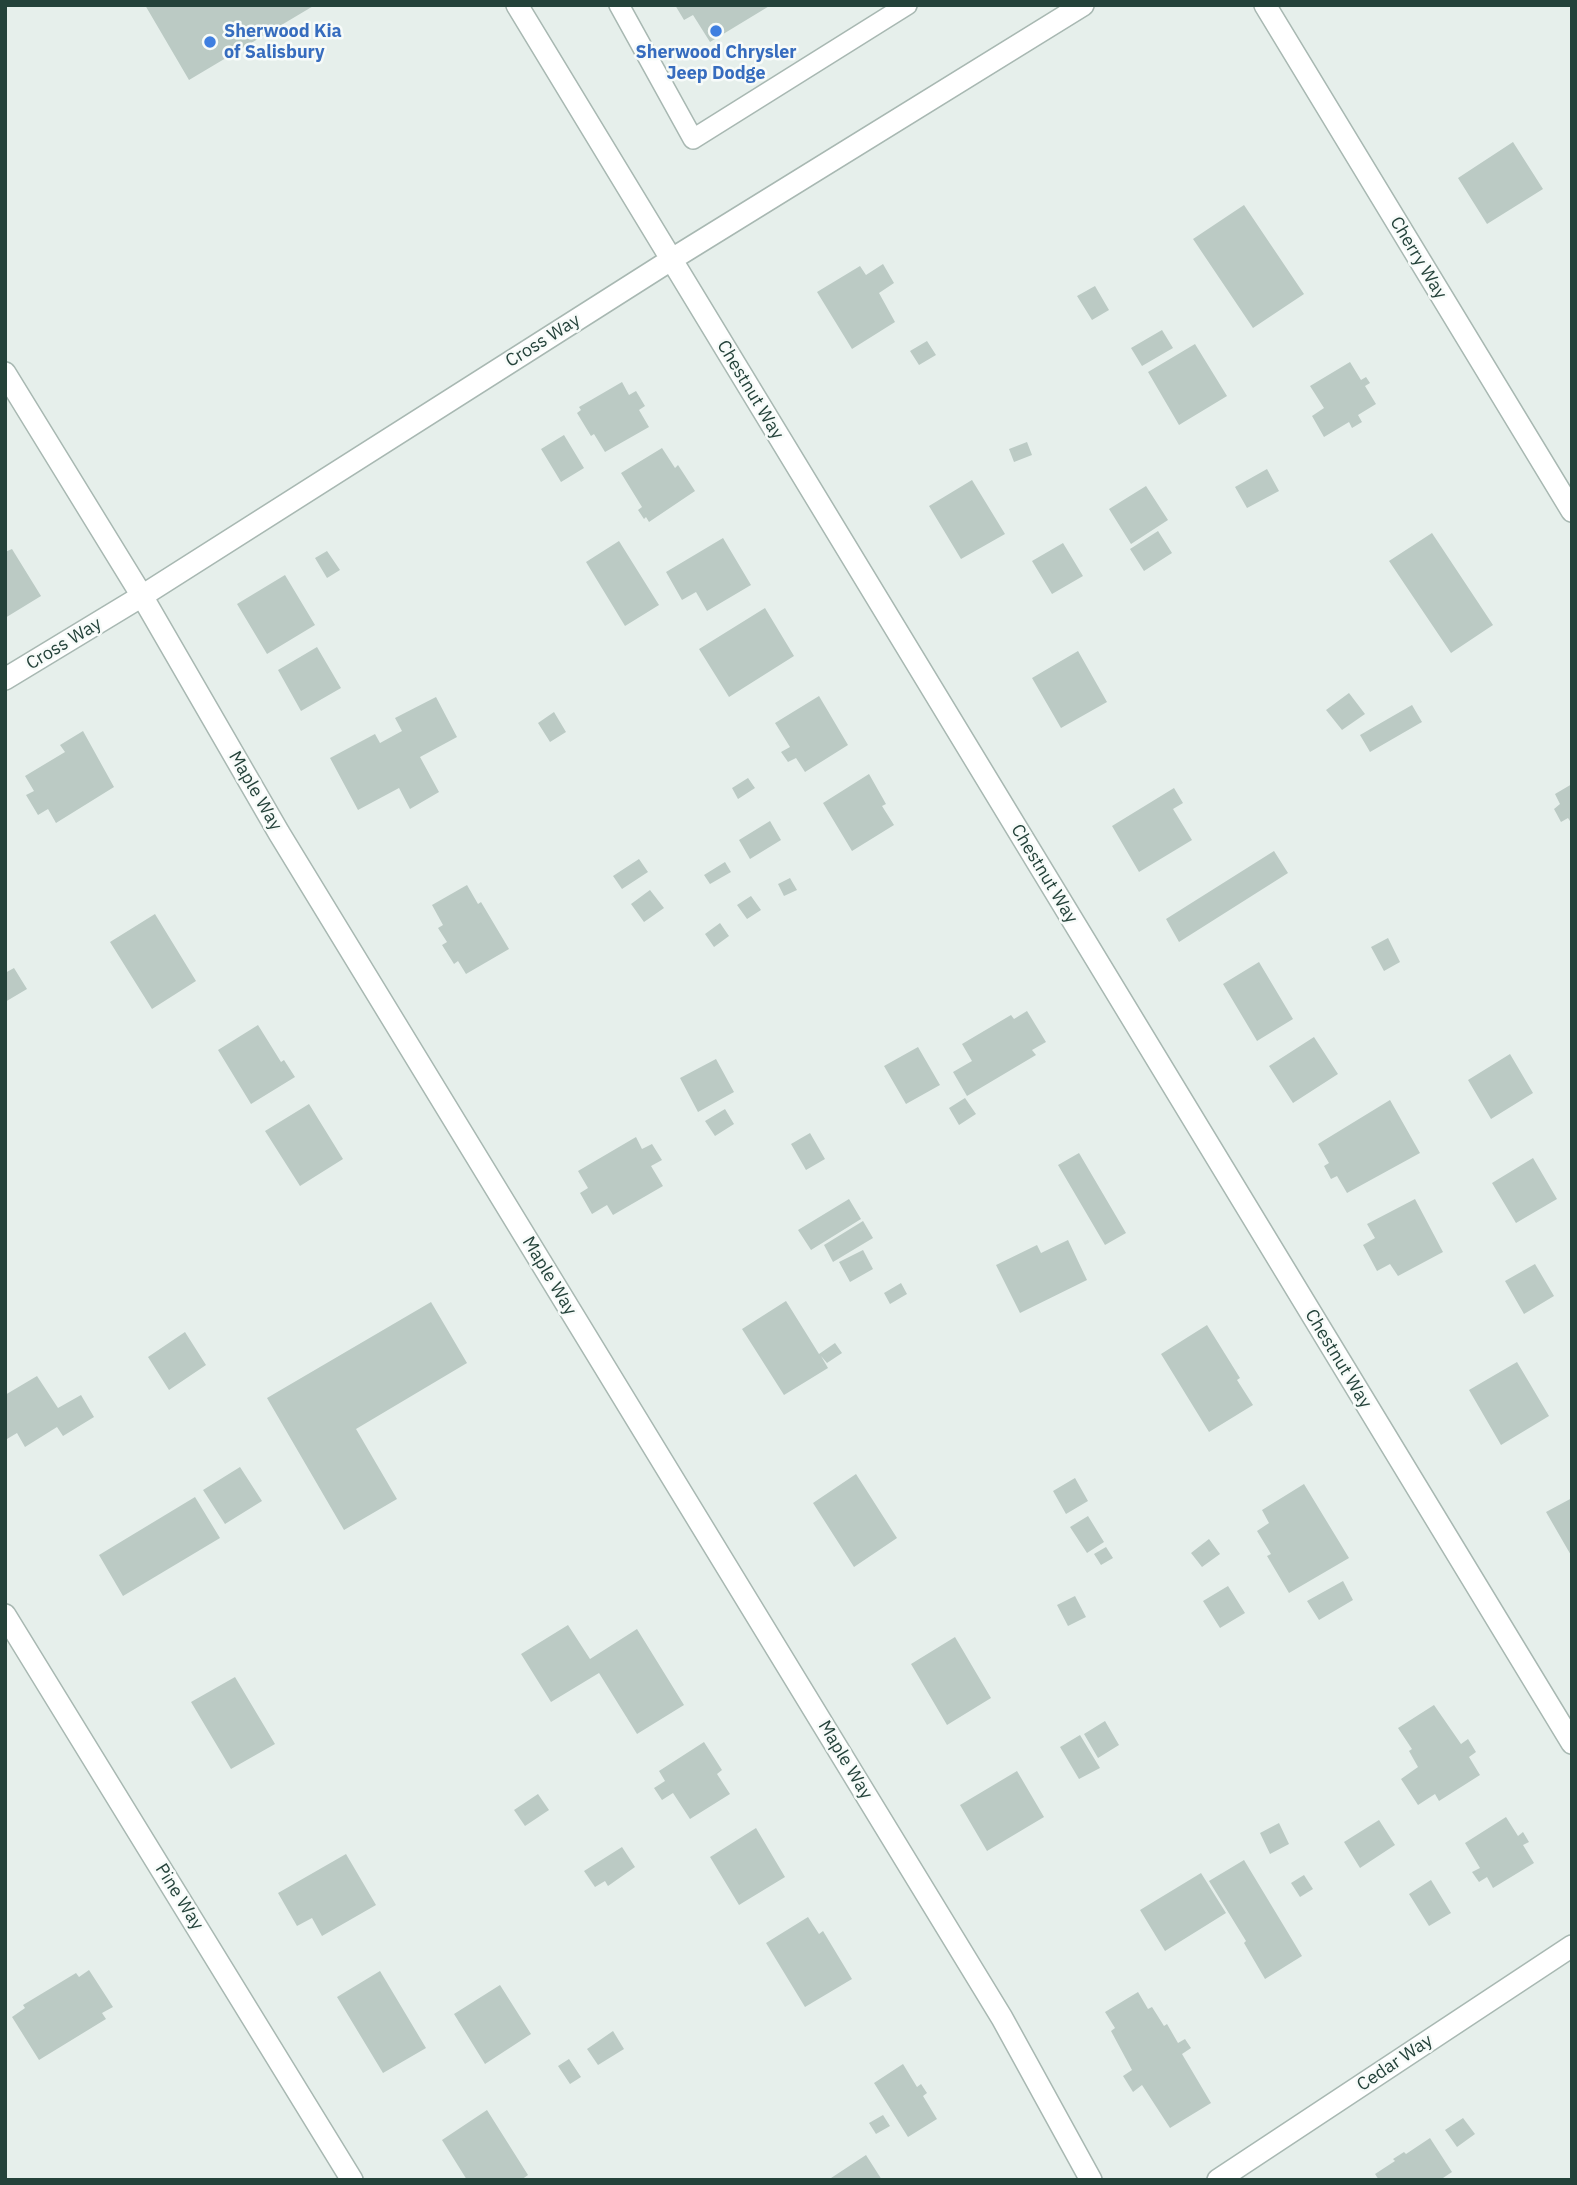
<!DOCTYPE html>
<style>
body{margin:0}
#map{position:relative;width:1577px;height:2185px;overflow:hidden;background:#e6efeb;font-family:"IBM Plex Sans",sans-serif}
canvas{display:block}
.frame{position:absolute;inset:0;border:7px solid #24423a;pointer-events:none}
</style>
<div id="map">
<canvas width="1577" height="2185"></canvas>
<div class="frame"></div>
</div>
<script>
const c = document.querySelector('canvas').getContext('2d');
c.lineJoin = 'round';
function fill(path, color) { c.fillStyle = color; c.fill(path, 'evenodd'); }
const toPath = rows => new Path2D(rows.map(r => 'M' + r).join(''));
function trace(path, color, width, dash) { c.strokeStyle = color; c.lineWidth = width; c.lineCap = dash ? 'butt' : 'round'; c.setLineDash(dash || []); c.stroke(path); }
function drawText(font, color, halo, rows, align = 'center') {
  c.font = font + ' "IBM Plex Sans",sans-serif'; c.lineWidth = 5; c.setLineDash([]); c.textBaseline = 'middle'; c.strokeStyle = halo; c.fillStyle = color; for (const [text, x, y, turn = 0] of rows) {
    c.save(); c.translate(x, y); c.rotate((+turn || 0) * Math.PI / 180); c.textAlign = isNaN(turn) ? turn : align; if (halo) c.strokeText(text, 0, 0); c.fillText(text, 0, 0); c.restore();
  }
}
fill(toPath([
 [145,5,315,5,189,80],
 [675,5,771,5,710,42,693,15,684,20],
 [1513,142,1543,189,1487,224,1458,178],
 [1244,205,1304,294,1253,328,1193,239],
 [883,264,894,283,879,293,895,322,852,349,817,292,860,266,866,275],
 [1095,286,1109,310,1092,320,1077,296],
 [1162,330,1173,348,1142,366,1131,348],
 [927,341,936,355,919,365,910,351],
 [1195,344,1227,396,1179,425,1148,372],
 [1350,362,1361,380,1366,377,1370,383,1365,386,1376,404,1358,415,1362,422,1352,428,1349,422,1324,437,1312,416,1324,408,1310,386],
 [622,382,629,395,636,391,645,406,639,410,649,427,605,452,594,434,591,436,577,413,581,410,579,407],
 [564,435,584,468,561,482,541,449],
 [1027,442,1032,455,1014,462,1009,449],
 [662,448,675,468,678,465,695,491,649,522,646,517,644,519,638,510,642,507,621,473],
 [1267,469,1279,491,1247,508,1235,487],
 [972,480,1005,534,961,559,929,506],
 [1146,486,1168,520,1131,544,1109,509],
 [1158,531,1172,553,1144,571,1130,549],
 [1432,533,1493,625,1451,653,1389,561],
 [723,538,751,585,707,611,696,592,682,600,666,572],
 [619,541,659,605,625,626,586,562],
 [1063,543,1083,576,1052,594,1032,561],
 [12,549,41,596,5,618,5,552],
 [327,551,340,570,327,578,315,558],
 [285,575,315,625,267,654,237,604],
 [765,608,794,656,729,697,699,649],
 [317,647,341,688,301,711,278,670],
 [1078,651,1107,702,1061,728,1032,678],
 [1349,693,1365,714,1342,730,1326,710],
 [819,696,848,745,805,772,796,758,788,762,781,752,790,747,775,723],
 [436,697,457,737,420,757,439,792,410,809,399,788,358,810,330,758,375,734,380,743,402,731,395,718],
 [1412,705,1422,722,1370,752,1360,735],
 [554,712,566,732,550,742,538,723],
 [83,731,114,787,56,823,48,809,38,815,26,795,34,791,25,776,65,752,60,745],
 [869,774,886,804,882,806,894,825,852,851,823,803],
 [748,778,755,788,738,799,732,788],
 [1572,784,1572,824,1568,818,1561,822,1554,809,1560,804,1555,794],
 [1174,788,1183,803,1173,809,1192,840,1139,872,1112,826],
 [770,821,781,840,750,859,739,840],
 [1274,851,1288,873,1179,942,1166,919],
 [639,859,648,872,622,889,613,876],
 [725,862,731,872,710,884,704,875],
 [790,878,797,890,784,896,778,884],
 [467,885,478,904,481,902,509,949,466,974,458,961,454,964,442,945,447,942,438,928,443,925,432,905],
 [650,890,664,908,644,922,631,904],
 [751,896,761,910,747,919,737,905],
 [155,914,196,981,152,1009,110,942],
 [720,923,729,936,714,947,705,934],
 [1388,938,1400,962,1384,971,1371,947],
 [1259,962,1293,1019,1257,1041,1223,984],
 [14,968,27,989,5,1002,5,973],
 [1027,1011,1046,1042,1032,1050,1036,1055,967,1096,953,1072,972,1061,962,1044,1011,1015,1014,1019],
 [258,1025,281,1062,284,1060,295,1077,251,1104,218,1050],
 [1314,1037,1338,1074,1293,1103,1269,1066],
 [918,1047,940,1085,906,1104,884,1066],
 [1510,1054,1533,1093,1491,1119,1468,1080],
 [716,1059,734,1092,698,1112,680,1078],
 [965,1098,976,1114,959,1125,949,1108],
 [1390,1100,1420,1153,1347,1193,1337,1176,1331,1179,1324,1166,1329,1163,1318,1144],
 [309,1104,343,1159,300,1186,265,1131],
 [725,1109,734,1124,715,1136,705,1121],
 [810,1133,825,1159,806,1170,791,1144],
 [636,1137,642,1149,652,1144,662,1160,651,1166,663,1186,613,1215,607,1205,592,1214,580,1193,588,1188,578,1171],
 [1079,1153,1126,1233,1105,1245,1058,1165],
 [1533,1158,1557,1199,1516,1223,1492,1183],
 [849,1199,861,1219,811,1250,798,1230],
 [1415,1199,1443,1252,1398,1276,1390,1264,1377,1271,1363,1245,1375,1238,1367,1224],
 [863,1221,873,1238,833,1262,824,1245],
 [1068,1240,1087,1280,1020,1313,996,1265,1037,1245,1041,1253],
 [863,1250,873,1269,850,1282,839,1262],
 [1535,1264,1554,1296,1524,1314,1505,1281],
 [901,1283,907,1294,890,1304,884,1293],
 [786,1301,819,1354,835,1343,842,1353,827,1363,821,1356,828,1368,784,1395,742,1329],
 [431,1302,467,1363,356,1429,397,1499,344,1530,267,1398],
 [1207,1325,1240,1378,1237,1380,1253,1405,1209,1432,1161,1354],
 [185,1332,206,1365,169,1390,148,1357],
 [1517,1362,1549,1416,1501,1445,1469,1390],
 [37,1376,58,1408,81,1395,94,1417,63,1436,57,1427,25,1447,17,1433,7,1439,5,1436,5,1395],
 [240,1467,262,1501,225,1524,203,1490],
 [856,1474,897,1538,854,1567,813,1503],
 [1075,1478,1088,1501,1066,1514,1053,1491],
 [1304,1484,1349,1558,1289,1593,1267,1556,1271,1554,1257,1531,1269,1523,1262,1510],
 [195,1497,220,1538,123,1596,99,1555],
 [1572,1498,1572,1557,1546,1512],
 [1088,1516,1104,1542,1087,1553,1070,1527],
 [1209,1539,1220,1554,1202,1567,1191,1553],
 [1106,1547,1113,1558,1101,1565,1094,1554],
 [1343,1581,1353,1600,1319,1620,1307,1601],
 [1228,1586,1245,1613,1220,1628,1203,1601],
 [1075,1596,1086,1617,1068,1626,1057,1605],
 [568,1625,590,1659,637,1629,684,1705,637,1734,599,1673,551,1702,521,1654],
 [955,1637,991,1698,947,1725,911,1664],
 [235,1677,275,1744,231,1769,191,1702],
 [1434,1705,1461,1744,1468,1739,1476,1752,1469,1757,1480,1775,1439,1801,1435,1794,1418,1805,1401,1779,1418,1767,1409,1751,1412,1749,1398,1728],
 [1105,1721,1119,1745,1098,1758,1084,1734],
 [1080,1735,1100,1768,1079,1779,1060,1747],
 [704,1742,722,1770,717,1774,730,1794,690,1819,673,1793,662,1800,654,1788,665,1781,659,1771],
 [1017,1771,1044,1817,987,1851,960,1805],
 [538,1794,549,1810,525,1826,514,1810],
 [1506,1817,1518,1836,1523,1832,1529,1842,1523,1845,1534,1863,1493,1888,1487,1877,1479,1882,1472,1872,1480,1868,1465,1843],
 [1379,1820,1395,1845,1360,1868,1344,1842],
 [1279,1823,1289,1844,1270,1854,1260,1833],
 [756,1828,785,1877,739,1905,710,1857],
 [622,1847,635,1867,608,1886,605,1881,595,1887,584,1871],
 [346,1854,376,1905,322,1936,312,1918,297,1926,278,1893],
 [1244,1860,1302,1956,1265,1979,1244,1943,1246,1941,1209,1881],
 [1201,1873,1226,1913,1165,1951,1140,1910],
 [1304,1875,1313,1889,1300,1897,1291,1883],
 [1431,1880,1451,1913,1429,1926,1409,1894],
 [808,1917,819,1934,823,1931,852,1979,805,2007,766,1943],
 [89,1970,113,2007,102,2013,106,2019,39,2060,12,2017,25,2008,23,2005,76,1973,79,1977],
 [380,1971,426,2048,383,2073,337,1997],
 [500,1985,531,2034,485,2064,454,2014],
 [1138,1992,1148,2009,1152,2007,1164,2026,1167,2024,1178,2043,1185,2039,1191,2048,1182,2054,1211,2103,1170,2128,1142,2085,1133,2092,1123,2076,1132,2070,1111,2031,1115,2028,1105,2012],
 [613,2031,624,2049,598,2065,587,2049],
 [569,2059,581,2077,570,2084,558,2066],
 [903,2064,917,2087,921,2084,927,2093,923,2096,937,2119,908,2137,874,2083],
 [487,2110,528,2175,521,2180,467,2180,442,2140],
 [883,2115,890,2126,876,2134,869,2123],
 [1463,2118,1475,2134,1457,2147,1445,2130],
 [1430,2138,1452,2172,1440,2180,1379,2180,1375,2174,1395,2161,1393,2159,1404,2152,1406,2154],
 [866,2155,882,2180,828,2180]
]), '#bbcac4');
const service = toPath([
 [619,5,693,139,907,5]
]);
const minor = toPath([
 [517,5,1572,1743],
 [1265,5,1572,511],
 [5,373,142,596,279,833,1002,2018,1091,2180],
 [5,679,142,596,677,256,1083,5],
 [5,1615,352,2180],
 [1218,2180,1572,1946]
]);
trace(service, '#a8b8b2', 22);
trace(minor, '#a8b8b2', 24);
trace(service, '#fff', 19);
trace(minor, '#fff', 21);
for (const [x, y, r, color] of [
 [716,31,7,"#3f7fe0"],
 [210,42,7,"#3f7fe0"]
]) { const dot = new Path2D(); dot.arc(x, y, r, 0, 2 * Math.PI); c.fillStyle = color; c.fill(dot); trace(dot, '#f7fbf9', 2.5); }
drawText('bold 18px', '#366cbe', '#f7fbf9', [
 ["Sherwood Kia",224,32],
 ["of Salisbury",224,53],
 ["Sherwood Chrysler",716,53,"center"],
 ["Jeep Dodge",716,74,"center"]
], 'left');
drawText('18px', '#24423a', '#f7fbf9', [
 ["Cherry Way",1418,258,59],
 ["Cross Way",543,341,-32],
 ["Chestnut Way",750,390,59],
 ["Cross Way",64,644,-31],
 ["Maple Way",255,791,60],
 ["Chestnut Way",1044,874,59],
 ["Maple Way",549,1276,59],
 ["Chestnut Way",1338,1359,59],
 ["Maple Way",845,1760,59],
 ["Pine Way",179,1897,58],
 ["Cedar Way",1395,2063,-34]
]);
</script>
